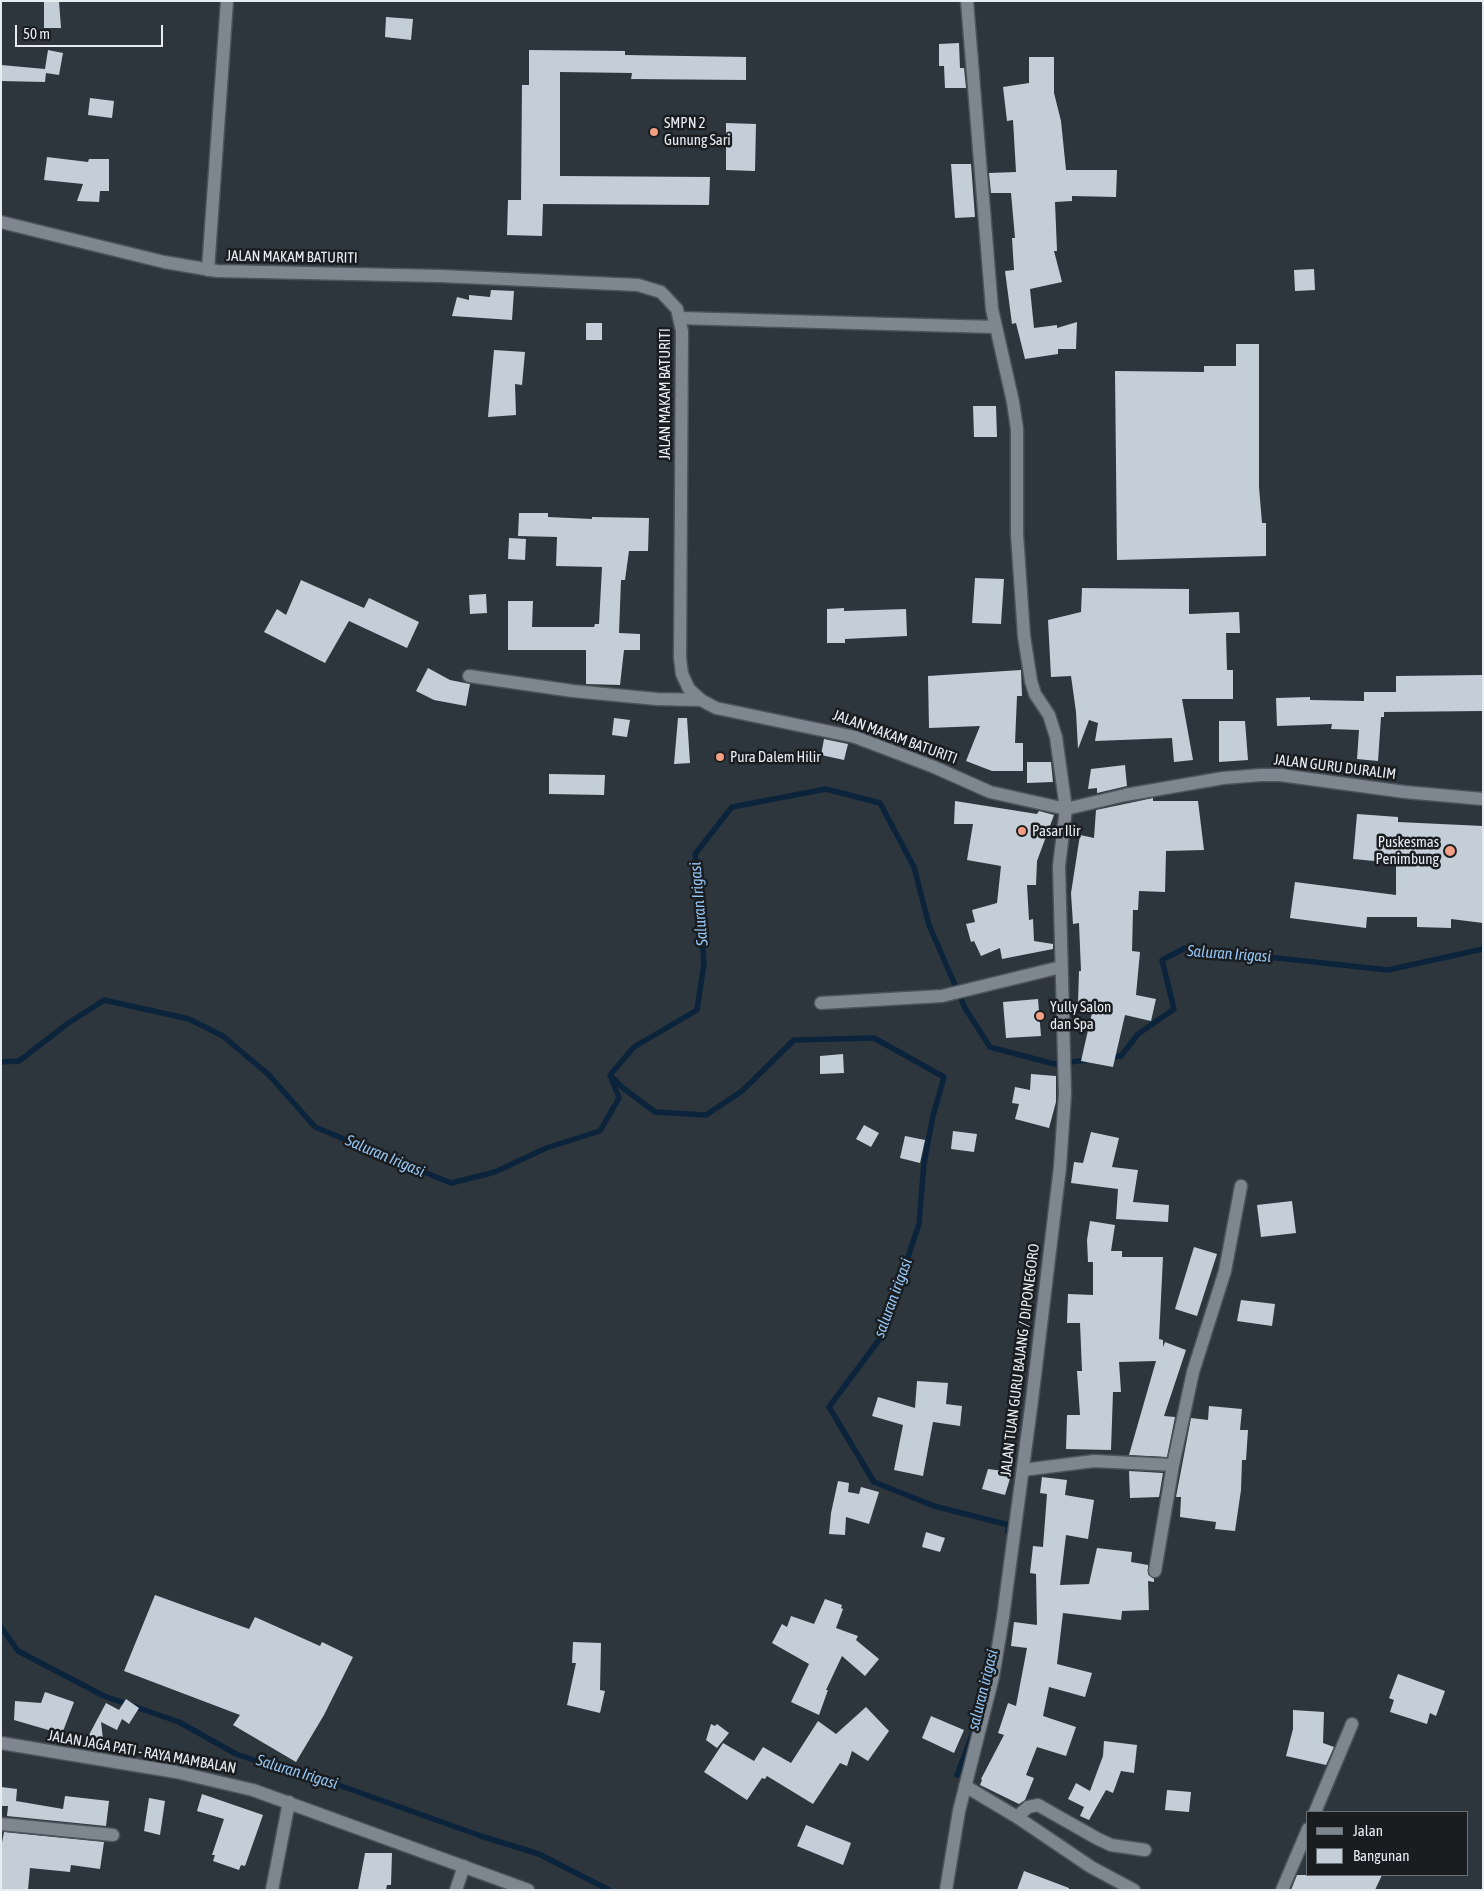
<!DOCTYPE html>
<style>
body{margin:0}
#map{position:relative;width:1484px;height:1891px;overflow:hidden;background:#2e363d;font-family:"Asap Condensed",sans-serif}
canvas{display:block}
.frame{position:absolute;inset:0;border:2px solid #e7ecf1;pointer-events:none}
.legend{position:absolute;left:1306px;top:1811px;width:162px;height:65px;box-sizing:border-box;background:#191d20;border:1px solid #6b7074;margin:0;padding:6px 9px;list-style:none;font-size:15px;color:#e7ecf1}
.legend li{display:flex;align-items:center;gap:10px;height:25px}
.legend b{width:25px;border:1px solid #6b7074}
.scale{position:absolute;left:15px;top:25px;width:148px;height:22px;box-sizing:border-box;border:2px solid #e7ecf1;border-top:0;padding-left:6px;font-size:15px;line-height:18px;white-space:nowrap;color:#e7ecf1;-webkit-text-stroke:4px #191d20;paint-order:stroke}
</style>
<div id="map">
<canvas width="1484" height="1891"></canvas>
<div class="frame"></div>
<ul class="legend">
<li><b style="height:6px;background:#7e8790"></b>Jalan</li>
<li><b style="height:14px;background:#c4ced8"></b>Bangunan</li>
</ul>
<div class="scale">50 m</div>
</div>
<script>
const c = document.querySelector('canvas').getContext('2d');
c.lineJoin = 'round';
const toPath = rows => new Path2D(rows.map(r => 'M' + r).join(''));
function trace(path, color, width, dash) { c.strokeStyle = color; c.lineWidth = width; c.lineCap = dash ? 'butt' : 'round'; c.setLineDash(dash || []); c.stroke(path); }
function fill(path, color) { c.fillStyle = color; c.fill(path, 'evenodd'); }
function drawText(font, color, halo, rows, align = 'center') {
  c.font = font + ' "Asap Condensed",sans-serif'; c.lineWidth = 5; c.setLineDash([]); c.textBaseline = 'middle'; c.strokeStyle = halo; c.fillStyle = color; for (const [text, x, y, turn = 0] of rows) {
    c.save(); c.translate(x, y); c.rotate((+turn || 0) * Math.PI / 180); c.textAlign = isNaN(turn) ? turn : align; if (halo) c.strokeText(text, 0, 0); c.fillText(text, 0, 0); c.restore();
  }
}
trace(toPath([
 [1109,1057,1121,1056,1138,1034,1174,1009,1162,960,1185,948,1388,970,1483,949],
 [1,1062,19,1061,67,1024,104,1000,189,1019,223,1036,269,1075,315,1127,451,1183,495,1172,546,1148,600,1131,619,1098,610,1075,634,1047,697,1010,704,963,695,854,732,807,826,789,880,803,914,867,929,925,965,1008,990,1047,1054,1064,1087,1060],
 [612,1077,623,1088,655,1112,706,1115,742,1091,794,1040,874,1038,944,1077,933,1116,924,1163,919,1224,882,1336,829,1407,874,1482,934,1506,1009,1525,1008,1532],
 [1,1627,18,1651,104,1696,179,1722,236,1754,319,1782,330,1782,481,1836,539,1854,609,1890],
 [957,1775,974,1730]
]), '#0b243b', 5.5);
fill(toPath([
 [44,1,59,1,61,28,44,28],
 [386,17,413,19,411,40,385,37],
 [959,43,960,68,964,68,966,88,945,88,944,66,939,66,939,44],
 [48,50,63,53,59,75,46,73,45,82,1,81,1,65,45,69],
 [529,50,625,51,625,55,746,57,746,80,631,79,632,73,560,72,560,176,710,177,709,205,543,204,542,236,507,235,508,200,521,200,522,85,529,85],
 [1029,57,1054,57,1054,93,1061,121,1066,170,1117,170,1116,197,1072,196,1072,201,1055,202,1057,251,1054,251,1062,282,1030,289,1034,328,1057,325,1057,328,1077,322,1076,349,1058,349,1058,354,1025,359,1016,323,1012,324,1005,271,1014,270,1012,238,1015,238,1011,193,991,193,989,173,1016,172,1013,120,1007,121,1003,87,1029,83],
 [90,98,114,101,112,118,88,115],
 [726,123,756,124,755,171,726,170],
 [47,157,88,162,89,159,109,159,109,191,100,191,99,202,77,201,83,184,44,180],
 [951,164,971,164,975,217,955,218],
 [1314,269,1315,290,1295,291,1294,270],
 [491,290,514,291,512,320,452,316,457,297,469,300,469,295,490,297],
 [586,323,602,323,602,340,586,340],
 [1236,344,1259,344,1259,487,1262,523,1266,523,1266,556,1117,560,1115,371,1204,372,1204,366,1236,366],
 [494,350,525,352,522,385,515,384,516,415,488,417],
 [973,406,996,406,997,437,974,437],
 [519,513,548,513,548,517,592,519,592,517,649,518,648,551,629,551,625,580,621,580,619,633,640,634,640,650,624,650,620,685,586,684,586,650,508,650,508,601,533,601,532,627,594,627,595,624,599,624,602,567,556,566,557,537,518,536],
 [509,538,526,539,525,560,508,559],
 [975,578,1004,579,1001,624,972,623],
 [301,580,364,608,369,598,419,622,407,648,349,621,325,663,264,632,277,609,286,615],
 [1082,588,1189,589,1189,614,1239,612,1240,633,1226,633,1227,670,1233,670,1233,699,1182,699,1193,760,1174,762,1172,738,1095,741,1098,723,1089,720,1078,749,1076,712,1071,676,1051,677,1048,620,1081,612],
 [486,594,487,613,470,614,469,595],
 [844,608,844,611,906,609,907,636,845,639,845,643,827,643,827,609],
 [428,668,450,680,470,684,466,706,434,700,416,691],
 [1021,670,1022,696,1017,696,1015,743,1023,743,1023,771,992,771,966,761,980,726,929,728,928,676],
 [1483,675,1483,711,1384,712,1384,717,1381,717,1378,761,1357,759,1359,730,1331,729,1332,724,1277,726,1276,698,1310,697,1310,700,1364,701,1364,692,1396,692,1396,676],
 [614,718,630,720,627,737,612,735],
 [678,718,687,718,690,763,674,764],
 [1219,721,1245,721,1248,760,1219,762],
 [824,739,848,744,844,760,821,755],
 [1027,762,1051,762,1053,782,1027,783],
 [1125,765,1127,786,1097,793,1097,788,1088,789,1091,769],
 [549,774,605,775,604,795,549,794],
 [1153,798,1153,801,1198,801,1204,850,1166,851,1165,892,1139,891,1138,910,1133,910,1132,951,1140,952,1136,995,1156,999,1151,1021,1125,1015,1113,1067,1081,1061,1094,1004,1078,1003,1079,971,1081,971,1079,923,1073,924,1071,893,1080,835,1094,838,1096,810],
 [955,801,1037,814,1039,811,1054,815,1037,861,1036,885,1027,885,1029,920,1033,919,1034,941,1053,944,1053,949,1002,959,1000,948,981,956,974,941,971,942,966,924,975,922,972,910,997,903,1001,866,967,860,973,824,954,824],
 [1357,814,1398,817,1398,822,1483,826,1483,923,1451,919,1451,928,1417,927,1417,917,1367,917,1366,928,1290,918,1295,882,1396,895,1396,863,1353,859],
 [1038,999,1041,1036,1006,1038,1003,1002],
 [843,1054,844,1073,820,1074,820,1056],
 [1031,1074,1056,1076,1056,1102,1049,1128,1015,1119,1019,1104,1012,1103,1015,1087,1030,1090],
 [864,1125,879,1133,871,1147,856,1139],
 [953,1131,977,1134,974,1152,951,1149],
 [1091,1132,1119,1138,1112,1167,1138,1170,1133,1202,1169,1205,1168,1222,1116,1219,1118,1189,1071,1183,1074,1162,1083,1163],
 [905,1136,925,1140,920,1163,900,1158],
 [1292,1201,1296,1233,1261,1237,1257,1205],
 [1090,1221,1115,1225,1111,1251,1122,1251,1122,1257,1163,1257,1159,1339,1163,1340,1163,1347,1165,1342,1186,1350,1164,1416,1175,1417,1167,1457,1129,1455,1156,1361,1119,1362,1121,1392,1113,1392,1111,1450,1066,1449,1067,1415,1080,1415,1077,1371,1082,1371,1080,1323,1067,1323,1068,1294,1093,1295,1093,1262,1088,1262,1087,1240],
 [1194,1247,1217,1254,1197,1316,1175,1309],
 [1241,1300,1275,1304,1272,1326,1237,1321],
 [917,1381,948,1383,946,1404,962,1406,960,1426,933,1422,923,1476,894,1470,903,1425,872,1416,878,1397,915,1408],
 [1209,1406,1242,1409,1240,1430,1248,1430,1246,1460,1242,1460,1241,1490,1235,1531,1215,1529,1216,1522,1180,1517,1181,1497,1176,1497,1191,1418,1208,1420],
 [988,1469,1012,1472,1005,1495,982,1489],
 [1129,1471,1163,1473,1159,1497,1130,1498],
 [1042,1477,1067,1480,1065,1495,1094,1500,1088,1539,1066,1535,1060,1585,1089,1584,1097,1548,1132,1552,1131,1562,1148,1565,1148,1574,1154,1579,1154,1582,1148,1581,1149,1610,1122,1611,1121,1620,1063,1613,1057,1664,1092,1673,1085,1697,1049,1687,1043,1716,1076,1727,1066,1756,1037,1747,1026,1775,1034,1778,1025,1800,1019,1804,980,1785,982,1780,981,1779,1004,1735,998,1733,1008,1703,1016,1706,1027,1648,1011,1646,1014,1622,1037,1625,1036,1574,1030,1573,1033,1546,1043,1547,1047,1494,1040,1493],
 [838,1481,849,1483,848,1492,859,1494,861,1487,879,1492,869,1524,846,1517,845,1535,829,1534,831,1513],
 [926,1532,945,1538,940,1552,922,1547],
 [155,1595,249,1629,255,1617,320,1646,322,1642,353,1657,324,1715,296,1762,233,1725,240,1715,124,1671],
 [825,1599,842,1605,841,1608,843,1609,836,1628,858,1636,856,1640,879,1659,865,1676,842,1656,826,1690,828,1690,819,1715,791,1702,809,1664,772,1643,782,1624,787,1627,791,1616,814,1624],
 [573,1642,601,1643,600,1690,605,1691,600,1713,567,1705,576,1663,572,1663],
 [1398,1674,1445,1691,1436,1716,1430,1713,1427,1724,1390,1712,1394,1700,1389,1698],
 [45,1692,74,1702,62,1734,14,1720,15,1701,41,1703],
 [126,1699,139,1708,129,1724,122,1719,117,1730,101,1722,104,1748,82,1748,106,1703,119,1710],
 [866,1707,889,1731,868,1761,852,1751,847,1766,840,1763,813,1804,767,1776,765,1779,762,1778,747,1800,704,1772,723,1743,754,1761,763,1747,791,1763,818,1721,836,1734],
 [1293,1710,1324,1712,1323,1743,1334,1747,1326,1765,1286,1756,1293,1729],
 [931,1716,964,1730,954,1753,922,1738],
 [711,1724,715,1726,717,1724,729,1733,717,1748,706,1740],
 [1104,1741,1137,1745,1134,1773,1121,1771,1113,1793,1106,1790,1089,1820,1080,1816,1084,1807,1068,1799,1076,1783,1090,1791,1103,1756],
 [1,1787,17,1789,16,1801,63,1809,65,1796,109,1801,106,1826,7,1816,8,1806,1,1806],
 [1167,1790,1191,1792,1189,1812,1165,1810],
 [202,1794,263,1815,245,1866,241,1865,239,1870,213,1861,215,1855,212,1855,224,1819,197,1811],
 [149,1798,165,1801,160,1835,144,1831],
 [806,1825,851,1843,843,1865,797,1846],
 [4,1832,104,1842,100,1869,71,1865,70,1872,30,1868,28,1890,1,1890,1,1848],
 [365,1853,392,1853,391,1885,387,1885,386,1890,358,1890],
 [1024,1871,1069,1888,1069,1890,1017,1890],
 [1297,1875,1382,1875,1375,1890,1291,1890]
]), '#c4ced8');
const street = toPath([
 [967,1,992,309,1013,402,1017,429,1017,534,1024,636,1031,681,1035,694,1049,715,1056,737,1066,809,1125,795,1223,778,1261,775,1280,775,1405,792,1483,799],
 [208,270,227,1],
 [680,318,994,327],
 [469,676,573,691,657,699,701,700],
 [821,1003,942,996,1061,967],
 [1023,1470,1094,1461,1173,1465,1193,1372,1225,1271,1241,1186],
 [1155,1571,1173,1465],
 [965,1786,1017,1817,1091,1867,1134,1890],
 [1315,1812,1352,1724],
 [1017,1817,1028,1807,1038,1805,1098,1839,1111,1845,1145,1850],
 [1,1824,113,1835],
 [272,1890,289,1802],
 [456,1890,464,1866],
 [1282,1890,1308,1829]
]);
const secondary = toPath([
 [1,222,164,262,217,271,440,276,638,285,661,292,677,309,682,331,680,658,682,674,689,689,701,700,716,708,855,737,934,767,990,792,1066,809,1059,866,1065,1094,1060,1167,1032,1400,1003,1617,993,1677,959,1811,946,1890],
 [1,1743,176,1772,253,1790,528,1890]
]);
trace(street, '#4c5359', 15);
trace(secondary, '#4c5359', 15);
trace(street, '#7e8790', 12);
trace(secondary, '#7e8790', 12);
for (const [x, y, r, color] of [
 [654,132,5,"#f39f84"],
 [720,757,5,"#f39f84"],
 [1022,831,5,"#f39f84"],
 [1450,851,6,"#f39f84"],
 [1040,1016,5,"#f39f84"]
]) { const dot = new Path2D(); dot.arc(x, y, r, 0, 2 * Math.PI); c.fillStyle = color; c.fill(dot); trace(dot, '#191d20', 2); }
drawText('15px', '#e7ecf1', '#191d20', [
 ["SMPN 2",664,123],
 ["Gunung Sari",664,140],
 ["Pura Dalem Hilir",730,757],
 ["Pasar Ilir",1032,831],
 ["Puskesmas",1439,842,"right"],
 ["Penimbung",1439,859,"right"],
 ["Yully Salon",1050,1007],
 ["dan Spa",1050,1024]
], 'left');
drawText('15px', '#e7ecf1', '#191d20', [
 ["JALAN MAKAM BATURITI",292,257,1],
 ["JALAN MAKAM BATURITI",665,394,-90],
 ["JALAN MAKAM BATURITI",895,737,20],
 ["JALAN GURU DURALIM",1335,767,7],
 ["JALAN TUAN GURU BAJANG / DIPONEGORO",1020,1360,-83],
 ["JALAN JAGA PATI - RAYA MAMBALAN",142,1752,10]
]);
drawText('italic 16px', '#94c3f1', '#191d20', [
 ["Saluran Irigasi",699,904,-95],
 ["Saluran Irigasi",1229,954,4],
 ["Saluran Irigasi",385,1156,23],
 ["saluran irigasi",893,1298,-70],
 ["saluran irigasi",983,1690,-76],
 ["Saluran Irigasi",297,1772,17]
]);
</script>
